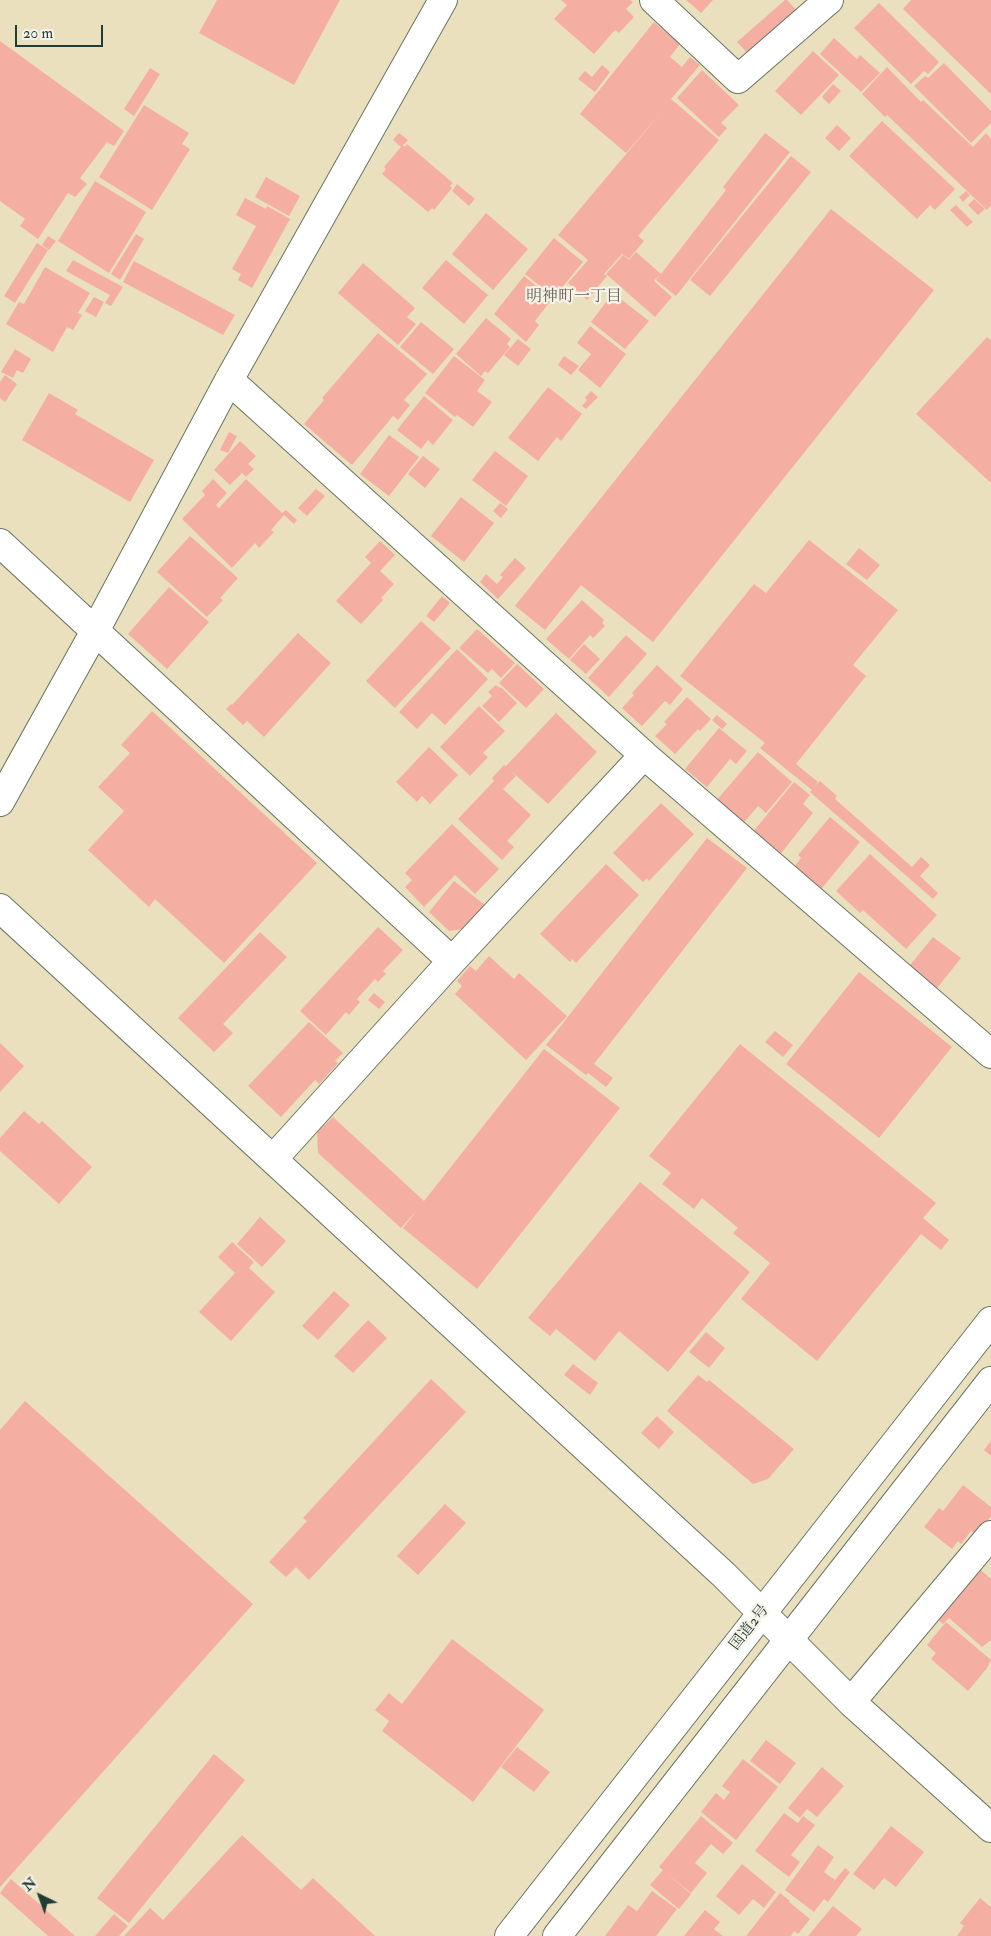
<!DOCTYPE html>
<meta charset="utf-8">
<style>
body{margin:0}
#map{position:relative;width:991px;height:1936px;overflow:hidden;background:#ebe0bd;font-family:"IM FELL Double Pica",serif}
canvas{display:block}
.north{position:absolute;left:15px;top:1871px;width:50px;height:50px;-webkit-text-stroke:4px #f7f3e8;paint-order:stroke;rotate:318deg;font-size:14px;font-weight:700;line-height:20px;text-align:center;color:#1f3d34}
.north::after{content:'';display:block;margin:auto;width:18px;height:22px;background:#1f3d34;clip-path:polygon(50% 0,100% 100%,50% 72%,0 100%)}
.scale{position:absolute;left:15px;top:25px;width:88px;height:22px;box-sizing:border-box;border:2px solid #1f3d34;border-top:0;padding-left:6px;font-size:15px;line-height:18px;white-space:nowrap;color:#1f3d34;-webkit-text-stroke:4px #f7f3e8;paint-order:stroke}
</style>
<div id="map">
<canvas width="991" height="1936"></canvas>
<div class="north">N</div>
<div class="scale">20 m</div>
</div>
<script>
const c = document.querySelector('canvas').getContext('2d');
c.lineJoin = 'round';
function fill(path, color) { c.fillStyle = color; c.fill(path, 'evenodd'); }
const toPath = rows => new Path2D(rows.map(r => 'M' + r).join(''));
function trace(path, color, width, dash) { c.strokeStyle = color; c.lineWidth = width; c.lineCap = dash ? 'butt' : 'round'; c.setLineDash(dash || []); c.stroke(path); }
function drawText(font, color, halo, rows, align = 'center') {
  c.font = font + ' "IM FELL Double Pica","Noto Serif JP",serif'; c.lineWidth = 4.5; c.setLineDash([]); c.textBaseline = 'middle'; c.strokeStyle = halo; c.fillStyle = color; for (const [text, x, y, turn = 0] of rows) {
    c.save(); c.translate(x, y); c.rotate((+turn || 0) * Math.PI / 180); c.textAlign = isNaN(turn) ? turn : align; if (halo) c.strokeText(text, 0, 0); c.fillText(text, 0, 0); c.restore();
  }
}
fill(toPath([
 [217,0,340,0,294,85,199,33],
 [561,0,630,0,633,2,626,9,634,17,619,33,615,30,594,54,554,19,567,5],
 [686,0,713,0,701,13],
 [785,0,787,0,799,13,751,57,737,42],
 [911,0,991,0,991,94,903,9],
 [879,3,939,62,928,74,924,71,911,84,854,28],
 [654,22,680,44,670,57,682,67,690,57,700,65,671,99,719,140,638,236,644,241,629,259,620,252,622,254,604,274,607,276,587,300,568,283,588,260,558,235,664,109,626,153,580,114],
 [834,38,857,59,860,55,880,73,861,92,820,54],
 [0,41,124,131,114,146,107,142,80,178,87,184,75,197,68,193,38,239,20,226,25,219,0,201],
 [813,51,839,75,801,115,775,91],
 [944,63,991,111,991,123,971,143,914,86,925,76,928,78],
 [602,65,610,72,595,92,578,79,585,71,592,77],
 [887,67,921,102,923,100,973,147,986,133,991,139,991,205,987,210,887,115,885,117,862,94],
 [150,68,160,74,134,116,124,109],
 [702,70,739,105,721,123,727,128,719,137,677,98],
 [833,84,841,91,829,104,822,97],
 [144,105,189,133,182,144,190,149,152,210,99,177],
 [882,121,955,189,935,210,930,205,917,219,849,156],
 [837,125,851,138,839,151,825,138],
 [399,133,408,140,403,145,405,147,407,144,453,183,450,186,452,188,434,210,432,208,428,212,382,174,386,169,384,167,401,147,393,140],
 [765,133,790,152,676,296,656,280,659,275,654,281,672,297,655,317,606,274,623,255,629,260,636,252,661,274,726,190,723,187],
 [791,156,811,172,710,296,690,280],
 [266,177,300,196,289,216,255,197],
 [95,181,146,212,109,273,58,241],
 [457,184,475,199,469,206,452,191],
 [966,191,970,195,963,202,959,197],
 [245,198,266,209,267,206,290,219,252,288,238,280,241,274,232,269,256,226,236,215],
 [974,199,985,209,978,215,968,205],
 [956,205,973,222,967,227,950,210],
 [831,209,934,290,653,642,581,585,545,630,515,606],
 [486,213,528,249,493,290,452,254],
 [136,234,144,239,120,280,111,274],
 [48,236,56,241,49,250,42,245],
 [554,238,583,262,554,297,525,274],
 [37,243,48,250,15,303,4,296],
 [73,260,123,287,111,306,105,303,110,295,66,271],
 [446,260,488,295,464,324,422,288],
 [134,261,235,315,223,335,123,282],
 [363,263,415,308,407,317,416,324,398,345,338,293],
 [45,267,90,293,78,313,82,315,73,330,67,327,53,352,6,324,19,302,24,304],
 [524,276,552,299,535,321,539,325,526,342,494,314],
 [613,293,649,321,625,349,591,322],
 [94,297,104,302,96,317,85,311],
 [486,318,511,339,507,344,510,347,488,373,485,371,481,376,456,354],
 [421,322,454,349,433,374,400,347],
 [590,326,626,354,600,388,578,370,591,354,577,343],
 [378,333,427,374,404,400,410,405,398,420,393,416,352,465,304,424,324,400,322,398],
 [987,337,991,340,991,483,916,414],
 [518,339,531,349,518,366,504,355],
 [15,349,31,359,23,373,17,370,13,378,1,372],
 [454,356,485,380,477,391,492,402,473,427,457,415,455,417,425,393],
 [564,356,579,366,571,375,558,365],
 [5,375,17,384,5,402,0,398,0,382],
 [548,387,582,414,561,441,557,437,538,461,508,438],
 [591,391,598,397,586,409,582,406,587,400,585,398],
 [49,393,78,410,75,414,154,460,130,502,22,440],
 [424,396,453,420,433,445,428,440,421,449,397,430],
 [229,432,237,436,228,453,220,450],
 [389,435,419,457,389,496,360,474],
 [240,441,256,456,248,464,254,469,246,477,242,473,230,485,214,470],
 [495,451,528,476,506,506,472,480],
 [423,456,440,469,425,488,408,474],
 [213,479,227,493,216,505,219,508,246,479,282,513,286,510,297,520,294,524,284,515,271,530,274,532,259,548,255,543,232,568,182,519,205,495,202,491],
 [316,489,325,496,307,516,298,508],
 [461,497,494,523,464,562,431,536],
 [500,503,508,509,501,518,493,511],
 [190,536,238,578,220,598,223,600,207,617,157,572],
 [809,540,898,610,853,665,866,676,796,764,818,782,815,786,820,781,837,796,835,799,912,867,921,857,930,865,920,876,938,893,933,899,810,792,812,790,760,748,765,743,680,676,754,584,766,593],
 [380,541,395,555,380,571,394,584,381,598,383,600,361,624,336,601,371,563,365,557],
 [859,548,880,565,867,580,846,564],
 [515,558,526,568,498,599,480,582,486,574,497,584,503,577,500,575],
 [169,587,209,622,167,669,128,634],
 [442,596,450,603,434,622,426,616],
 [582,600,604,620,602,623,605,626,593,638,590,635,569,659,546,639],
 [421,621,451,648,395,708,366,681],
 [477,629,515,663,501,678,492,669,488,673,459,648],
 [298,633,331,663,264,737,247,721,243,725,226,709,231,704,232,705],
 [626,635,647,654,609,697,588,678],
 [584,644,600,659,586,674,570,660],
 [457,649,488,679,445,725,432,713,417,729,399,712],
 [517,664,544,689,526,708,499,683],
 [657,665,683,689,670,705,665,701,642,726,622,708,634,695,632,693],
 [496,685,500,688,501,687,517,703,499,722,482,706,492,696,488,692],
 [687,697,711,719,700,731,698,729,675,754,655,736,667,724,664,722],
 [479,706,505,731,483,753,488,757,470,776,440,747],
 [152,711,317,863,224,963,155,899,149,907,88,850,124,811,98,787,130,753,121,745],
 [556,713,597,752,548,804,510,770,516,776,503,789,531,815,507,841,514,847,502,860,458,819,494,781,492,778,504,765,506,766],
 [717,715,727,724,722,729,712,720],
 [719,728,747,751,736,764,730,759,707,787,685,769],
 [429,747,458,775,430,804,422,796,417,802,396,782],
 [758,752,792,782,766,813,758,806,742,825,715,802],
 [794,782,810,795,803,804,813,813,779,856,752,833],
 [661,803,694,834,649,881,647,878,643,882,613,853],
 [830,817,860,842,818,893,791,871,801,858,798,855],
 [452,824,499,869,475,894,455,875,424,907,405,887,412,880,405,873],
 [707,838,747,868,594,1064,613,1078,606,1087,588,1073,586,1075,546,1045],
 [870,854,937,915,906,949,863,910,860,913,836,891],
 [606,864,639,895,576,963,572,959,570,962,540,934],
 [454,881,485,905,463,929,449,931,429,912],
 [378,927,403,950,383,971,386,974,378,982,375,979,357,999,360,1002,349,1015,346,1012,326,1035,300,1011],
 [260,932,287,957,223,1024,233,1033,214,1052,178,1018],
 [933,937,961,958,934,992,906,970],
 [489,956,514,979,519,973,567,1016,526,1060,455,994,462,986,457,981,470,966,476,971],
 [859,972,952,1047,879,1138,786,1064],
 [374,993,385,1002,379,1009,368,1000],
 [309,1022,343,1053,335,1061,338,1063,319,1084,315,1080,281,1117,248,1086],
 [775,1031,793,1045,783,1057,765,1042],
 [0,1043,24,1066,0,1092],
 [740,1044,936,1203,923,1218,949,1240,941,1250,921,1234,817,1361,741,1299,770,1263,733,1233,738,1228,702,1198,694,1209,662,1184,671,1173,649,1156],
 [544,1049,620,1108,477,1289,403,1228,418,1209,401,1228,318,1153,317,1132,333,1117,424,1201],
 [24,1111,39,1124,42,1121,92,1167,59,1204,0,1151,0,1138],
 [640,1182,750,1272,668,1372,619,1331,595,1361,556,1329,550,1336,528,1318],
 [260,1217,286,1241,262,1267,237,1244],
 [232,1242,254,1262,249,1268,275,1292,231,1341,199,1312,235,1273,218,1257],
 [334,1291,350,1305,318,1340,302,1326],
 [368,1320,387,1338,353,1373,334,1356],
 [706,1332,725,1348,709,1368,689,1352],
 [573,1364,598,1383,590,1395,564,1375],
 [698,1375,707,1382,709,1380,794,1449,768,1479,753,1484,667,1411],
 [431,1379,466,1412,309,1580,296,1567,286,1577,269,1562,307,1521,303,1518],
 [25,1401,253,1604,0,1887,0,1430],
 [657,1416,674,1432,659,1449,641,1433],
 [991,1441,991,1456,984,1450],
 [963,1485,991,1507,991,1516,982,1528,979,1526,974,1533,971,1531,961,1544,958,1541,952,1549,924,1527,939,1508,943,1511],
 [445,1504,466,1523,418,1575,397,1556],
 [980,1569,991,1579,991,1640,982,1647,949,1618,943,1624,935,1617],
 [946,1622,991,1660,987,1668,968,1691,931,1659,936,1653,927,1645],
 [452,1639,544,1710,473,1802,382,1731,389,1721,375,1710,389,1693,402,1704],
 [766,1740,796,1763,780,1784,750,1761],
 [517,1747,550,1772,534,1792,501,1767],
 [214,1754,245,1780,129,1923,97,1898],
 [743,1759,778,1787,736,1840,701,1812,716,1793,724,1800,730,1792,722,1786],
 [822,1767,844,1786,817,1817,807,1809,800,1818,788,1808],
 [784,1813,798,1823,803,1816,815,1825,791,1855,800,1862,789,1877,755,1851],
 [701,1816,733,1843,723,1854,711,1844,695,1863,707,1873,691,1893,665,1872,691,1894,679,1909,650,1885,663,1870,659,1867],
 [891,1826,924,1852,896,1887,884,1878,874,1890,853,1874],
 [242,1835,301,1890,313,1878,375,1936,124,1936,150,1908,163,1920],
 [818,1845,834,1857,824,1872,835,1880,845,1868,850,1872,828,1902,824,1899,814,1912,785,1890],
 [742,1864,776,1892,764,1908,753,1899,739,1915,716,1896],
 [11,1879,75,1936,48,1936,0,1893],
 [652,1891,677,1909,656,1936,605,1936,628,1905,637,1911],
 [780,1893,790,1901,789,1902,810,1919,798,1934,794,1931,791,1936,746,1936],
 [980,1898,991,1907,991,1936,957,1936,964,1926,960,1923],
 [833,1906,862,1929,856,1936,808,1936],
 [705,1910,720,1922,714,1929,723,1936,684,1936],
 [114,1914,128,1926,119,1936,95,1936]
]), '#f5aea2');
const minor = toPath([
 [654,0,738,79,829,0],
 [229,380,644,755,991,1054],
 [0,543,452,961],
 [0,802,95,631,229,380,443,0],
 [0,908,724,1575,851,1702,991,1828],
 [273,1159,452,961,644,755],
 [851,1702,991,1535]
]);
const highway = toPath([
 [509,1936,991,1321],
 [557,1936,991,1381]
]);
trace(minor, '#667664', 30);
trace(highway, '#667664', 30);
trace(minor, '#fff', 28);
trace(highway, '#fff', 28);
drawText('15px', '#1f3d34', '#f7f3e8', [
 ["国道2号",750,1628,-52]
]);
drawText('16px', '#6a655a', '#f7f3e8', [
 ["明神町一丁目",574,298]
]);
</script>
